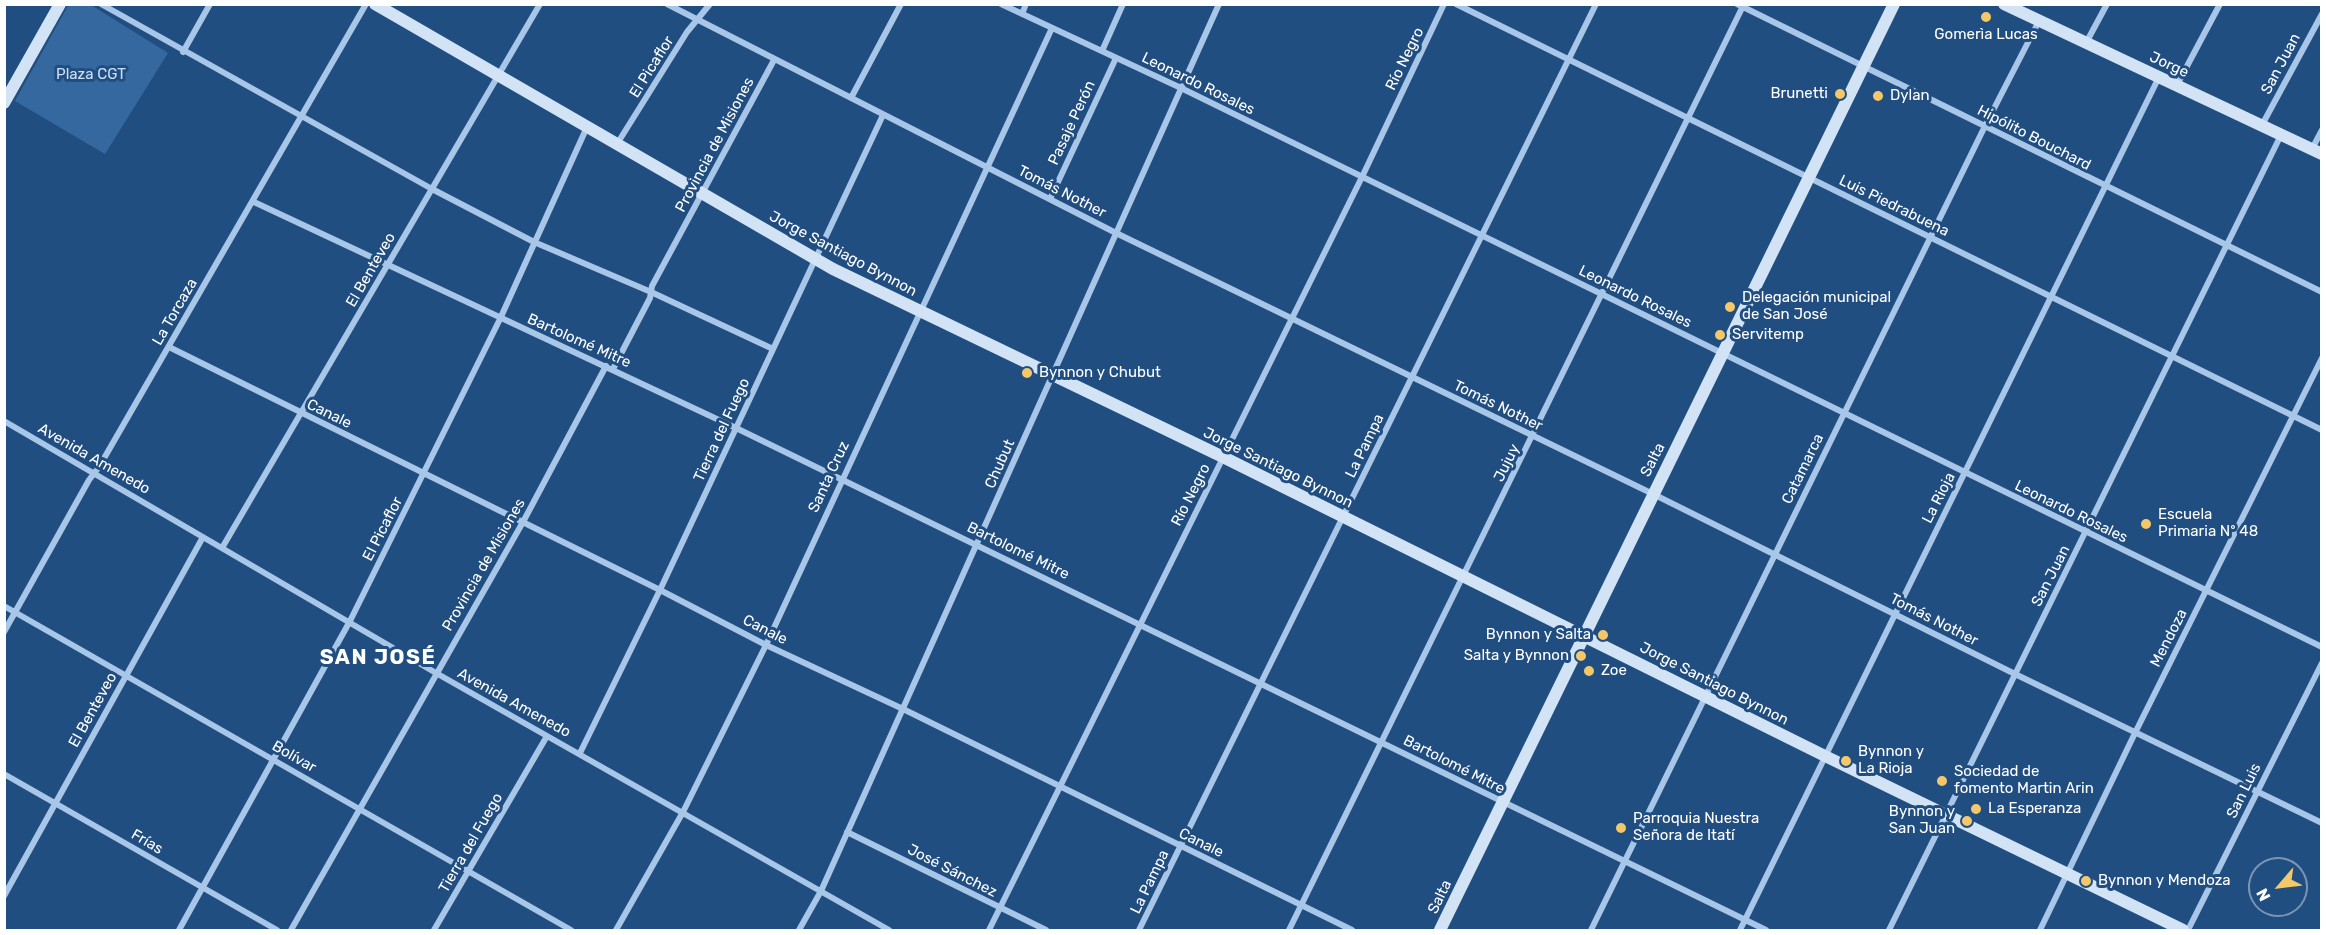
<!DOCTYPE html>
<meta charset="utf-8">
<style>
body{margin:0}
#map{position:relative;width:2326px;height:935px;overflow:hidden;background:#214e81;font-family:Rubik,sans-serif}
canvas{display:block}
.frame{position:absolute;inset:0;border:6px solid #fff;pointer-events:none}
.north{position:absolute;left:2248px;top:857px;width:60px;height:60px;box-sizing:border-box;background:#214e81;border:2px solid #7a95b3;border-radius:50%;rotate:242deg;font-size:16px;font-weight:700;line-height:24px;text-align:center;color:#fff}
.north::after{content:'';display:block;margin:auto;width:21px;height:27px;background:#f4c869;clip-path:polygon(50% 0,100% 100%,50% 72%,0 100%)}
</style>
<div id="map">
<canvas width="2326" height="935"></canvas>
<div class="frame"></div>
<div class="north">N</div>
</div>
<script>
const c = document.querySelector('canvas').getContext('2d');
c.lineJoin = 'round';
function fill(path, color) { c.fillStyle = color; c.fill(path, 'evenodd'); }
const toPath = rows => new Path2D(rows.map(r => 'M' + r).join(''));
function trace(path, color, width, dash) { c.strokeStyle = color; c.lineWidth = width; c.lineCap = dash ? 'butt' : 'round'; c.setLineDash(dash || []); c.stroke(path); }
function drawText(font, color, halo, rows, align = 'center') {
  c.font = font + ' Rubik,sans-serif'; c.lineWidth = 6; c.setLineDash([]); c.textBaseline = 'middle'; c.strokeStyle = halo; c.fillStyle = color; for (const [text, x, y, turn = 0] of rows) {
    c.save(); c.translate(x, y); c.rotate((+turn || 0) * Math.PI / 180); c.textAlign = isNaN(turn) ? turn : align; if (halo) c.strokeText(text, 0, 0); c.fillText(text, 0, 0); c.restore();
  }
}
fill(toPath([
 [69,4,91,5,168,53,105,154,15,101]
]), '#35689f');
trace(toPath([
 [101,4,432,189,534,242,651,292,773,349],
 [667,4,1116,233,1653,494,2015,674,2322,823],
 [1001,4,1181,88,2322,647],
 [1456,4,2322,430],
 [1737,4,2322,292],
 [1022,14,1026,4],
 [2086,43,2107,4],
 [1102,51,1123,4],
 [183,52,210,4],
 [2177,85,2220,4],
 [851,98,901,4],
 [2262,125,2322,14],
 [617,144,687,32,710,4],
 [2312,149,2322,130],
 [1050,199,1116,58],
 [254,202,736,428,1766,930],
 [169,347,660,590,766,645,903,709,1352,930],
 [613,369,650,298,652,286,774,60],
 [4,421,436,673,889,930],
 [222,548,540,4],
 [4,606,571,930],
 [4,632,89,480,99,467,366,4],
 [580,753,660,590,883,115],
 [4,774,277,930],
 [847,832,1046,930],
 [4,896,203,537],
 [179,930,350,621,500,319,587,127],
 [291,930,523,522,606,366],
 [434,930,547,736],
 [616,930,683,812,766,645,1052,28],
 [799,930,821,891,1219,4],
 [989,930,1362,177,1444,4],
 [1139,930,1596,4],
 [1289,930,1744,4],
 [1591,930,1985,126,2039,21],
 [1740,930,2159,77],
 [1889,930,2281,135],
 [2040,930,2135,733,2322,358],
 [2188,930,2322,663]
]), '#a7c6e8', 6);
trace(toPath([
 [375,4,833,269,1223,457,1825,756,2183,930],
 [2004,4,2322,154],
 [4,103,60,4],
 [1440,930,1894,4]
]), '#d2e3f6', 12);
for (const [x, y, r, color] of [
 [1986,17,6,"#f4c869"],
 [1840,94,6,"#f4c869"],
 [1878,96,6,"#f4c869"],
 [1730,307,6,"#f4c869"],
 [1720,335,6,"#f4c869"],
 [1027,373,6,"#f4c869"],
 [2146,524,6,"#f4c869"],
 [1603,635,6,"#f4c869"],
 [1581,656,6,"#f4c869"],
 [1589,671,6,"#f4c869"],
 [1846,761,6,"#f4c869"],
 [1942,781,6,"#f4c869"],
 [1976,809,6,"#f4c869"],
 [1967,821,6,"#f4c869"],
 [1621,828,6,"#f4c869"],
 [2086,881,6,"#f4c869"]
]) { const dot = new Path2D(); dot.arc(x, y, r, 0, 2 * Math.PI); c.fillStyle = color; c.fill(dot); trace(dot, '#214e81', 2); }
drawText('15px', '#fff', '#214e81', [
 ["Gomerìa Lucas",1986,35,"center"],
 ["Brunetti",1828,94,"right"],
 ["Dylan",1890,96],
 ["Delegación municipal",1742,298],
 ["de San José",1742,315],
 ["Servitemp",1732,335],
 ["Bynnon y Chubut",1039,373],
 ["Escuela",2158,515],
 ["Primaria Nº 48",2158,532],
 ["Bynnon y Salta",1591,635,"right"],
 ["Salta y Bynnon",1569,656,"right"],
 ["Zoe",1601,671],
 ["Bynnon y",1858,752],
 ["La Rioja",1858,769],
 ["Sociedad de",1954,772],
 ["fomento Martin Arin",1954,789],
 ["La Esperanza",1988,809],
 ["Bynnon y",1955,812,"right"],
 ["San Juan",1955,829,"right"],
 ["Parroquia Nuestra",1633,819],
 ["Señora de Itatí",1633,836],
 ["Bynnon y Mendoza",2098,881]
], 'left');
drawText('15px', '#fff', '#214e81', [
 ["Río Negro",1405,59,-64],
 ["San Juan",2281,64,-62],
 ["Jorge",2169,65,25],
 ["El Picaflor",652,67,-58],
 ["Leonardo Rosales",1198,84,26],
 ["Pasaje Perón",1072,123,-65],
 ["Hipólito Bouchard",2034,138,27],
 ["Provincia de Misiones",715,145,-62],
 ["Tomás Nother",1062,192,27],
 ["Luis Piedrabuena",1894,206,26],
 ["Jorge Santiago Bynnon",843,254,28],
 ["El Benteveo",371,270,-60],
 ["Leonardo Rosales",1635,297,26],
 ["La Torcaza",175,312,-60],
 ["Bartolomé Mitre",579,341,24],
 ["Tomás Nother",1498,406,26],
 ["Canale",329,414,26],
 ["Tierra del Fuego",722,430,-65],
 ["La Pampa",1365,446,-64],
 ["Avenida Amenedo",94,459,30],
 ["Salta",1653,460,-63],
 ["Jujuy",1507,463,-64],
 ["Chubut",1000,464,-66],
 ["Jorge Santiago Bynnon",1278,468,26],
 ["Catamarca",1803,469,-64],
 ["Santa Cruz",829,477,-65],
 ["Río Negro",1191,495,-63],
 ["La Rioja",1939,498,-63],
 ["Leonardo Rosales",2071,512,26],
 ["El Picaflor",383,529,-63],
 ["Bartolomé Mitre",1018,551,26],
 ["Provincia de Misiones",484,565,-60],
 ["San Juan",2051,576,-63],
 ["Tomás Nother",1934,620,27],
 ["Canale",765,630,27],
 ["Mendoza",2169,638,-63],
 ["Jorge Santiago Bynnon",1714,684,27],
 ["Avenida Amenedo",514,703,29],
 ["El Benteveo",93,710,-61],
 ["Bolívar",294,757,30],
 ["Bartolomé Mitre",1454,765,27],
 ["San Luis",2244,791,-64],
 ["Frías",147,842,30],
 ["Tierra del Fuego",471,843,-60],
 ["Canale",1201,843,26],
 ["José Sánchez",952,871,27],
 ["La Pampa",1150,882,-64],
 ["Salta",1440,897,-64]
]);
drawText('15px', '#cbe0f6', '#214e81', [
 ["Plaza CGT",91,75]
]);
c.letterSpacing = '1.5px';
drawText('bold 21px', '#fff', '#214e81', [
 ["SAN JOSÉ",378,658]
]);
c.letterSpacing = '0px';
</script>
